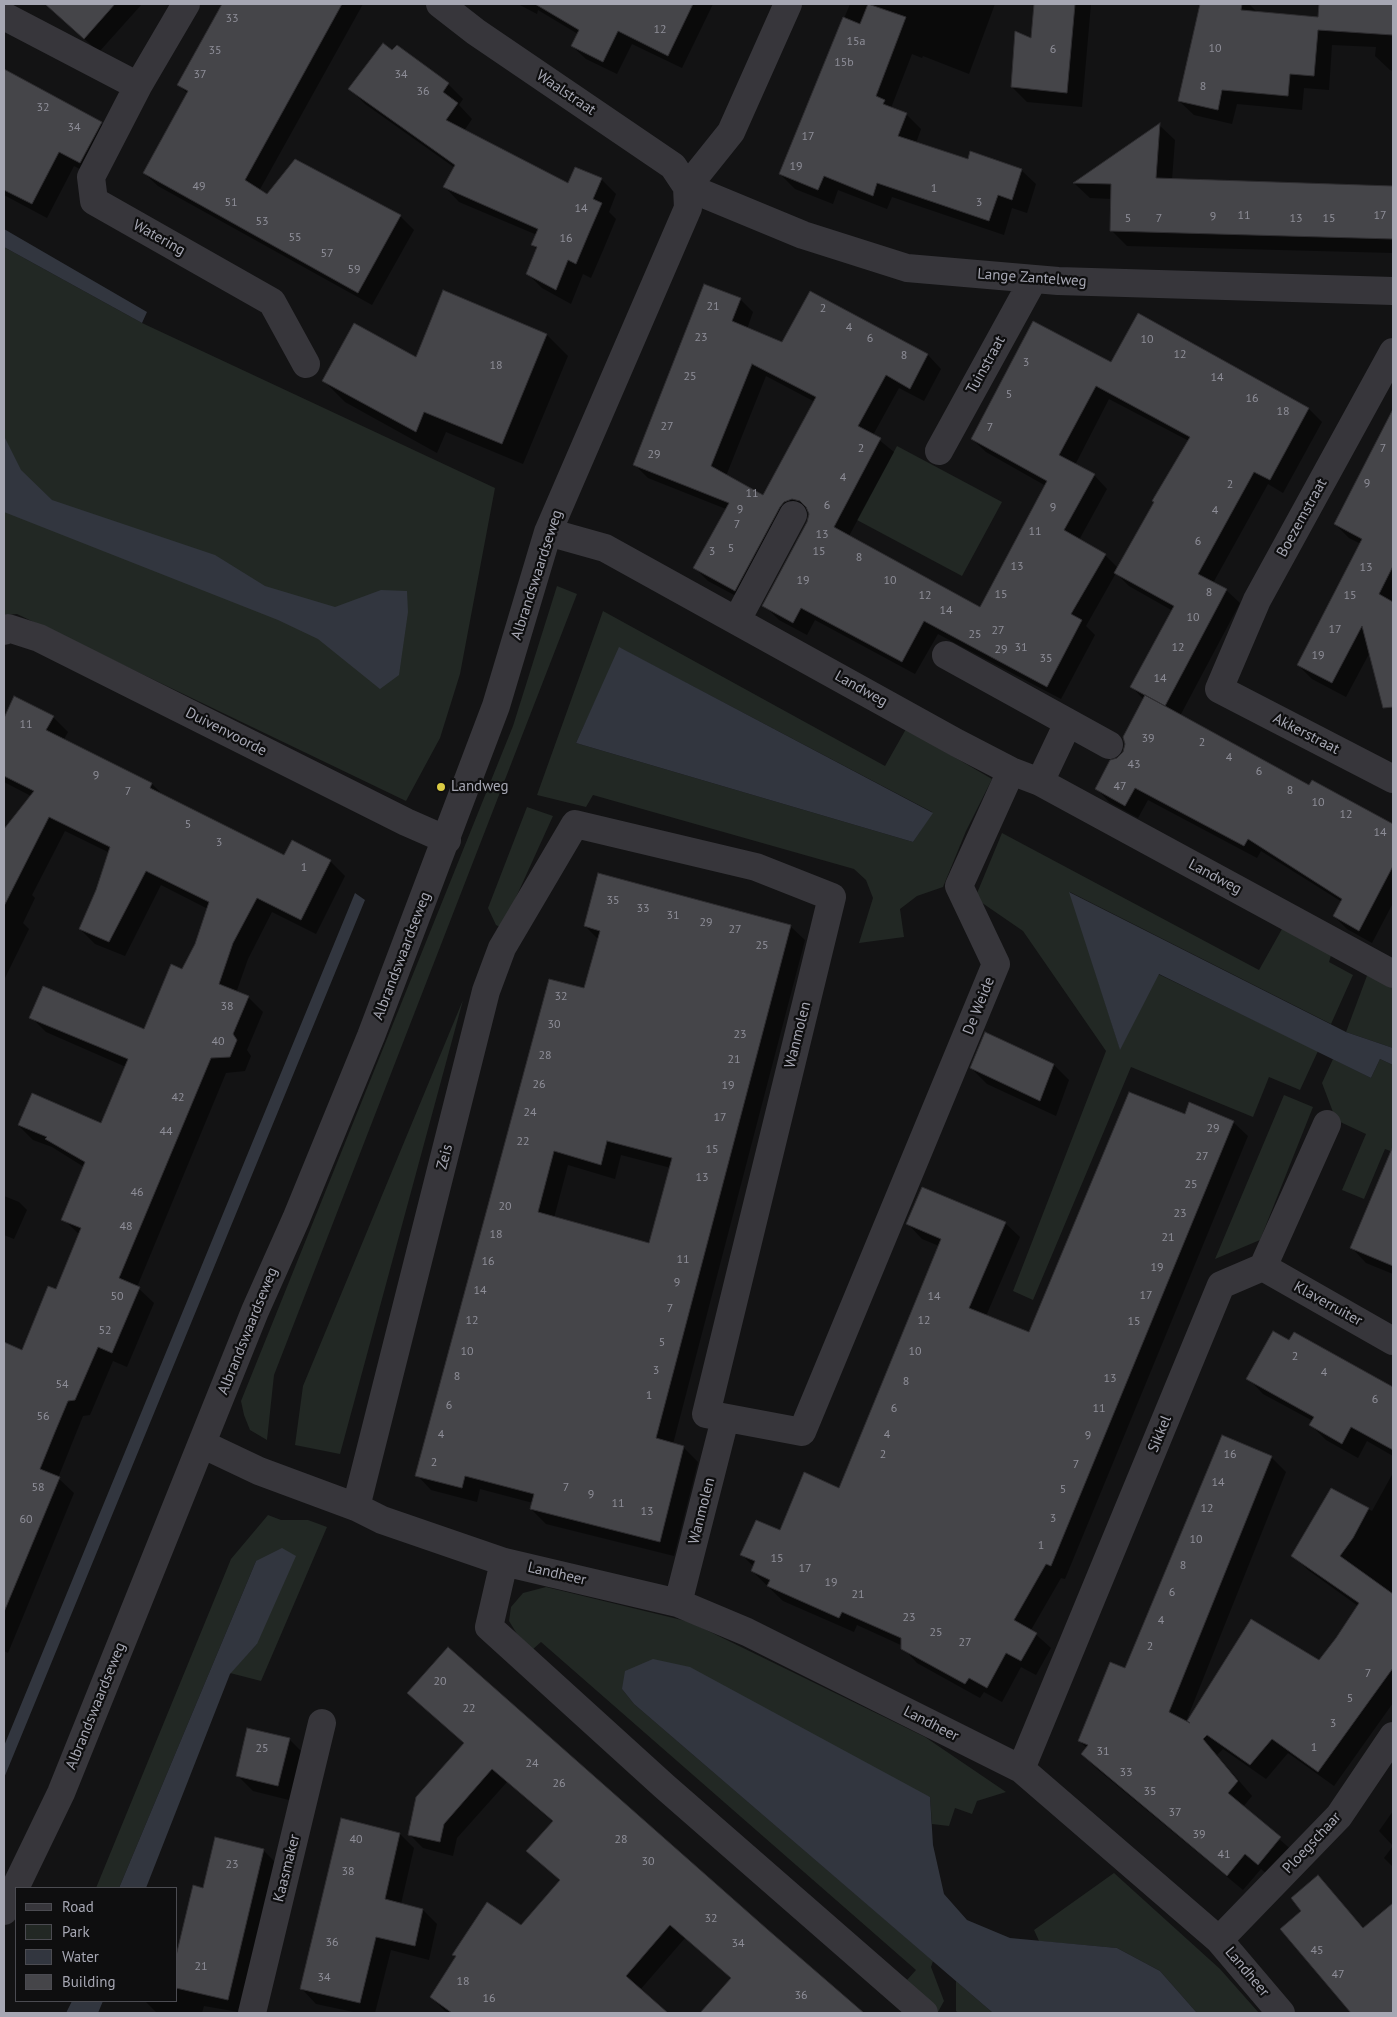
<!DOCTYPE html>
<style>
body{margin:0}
#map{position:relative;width:1397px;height:2017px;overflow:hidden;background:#131314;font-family:"PT Sans",sans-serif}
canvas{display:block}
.frame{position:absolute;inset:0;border:5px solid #a6a7b3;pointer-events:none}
.legend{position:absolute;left:15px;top:1887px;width:162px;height:115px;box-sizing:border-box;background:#0e0e0f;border:1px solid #4b4b51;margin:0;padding:6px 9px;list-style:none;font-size:15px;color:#a6a7b3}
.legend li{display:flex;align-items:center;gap:10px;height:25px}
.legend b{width:25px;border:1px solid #4b4b51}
</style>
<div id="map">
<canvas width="1397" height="2017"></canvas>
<div class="frame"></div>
<ul class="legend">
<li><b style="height:6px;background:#37363b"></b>Road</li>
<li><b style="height:14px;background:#222824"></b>Park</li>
<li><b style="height:14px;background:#32363f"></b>Water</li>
<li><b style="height:14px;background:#454549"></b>Building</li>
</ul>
</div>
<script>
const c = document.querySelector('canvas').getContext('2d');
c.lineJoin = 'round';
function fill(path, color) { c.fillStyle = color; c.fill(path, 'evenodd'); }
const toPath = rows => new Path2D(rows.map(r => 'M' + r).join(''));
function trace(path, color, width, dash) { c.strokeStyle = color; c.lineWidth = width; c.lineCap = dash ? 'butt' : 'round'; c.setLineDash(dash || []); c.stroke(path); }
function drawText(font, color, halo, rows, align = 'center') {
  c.font = font + ' "PT Sans",sans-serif'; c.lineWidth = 4.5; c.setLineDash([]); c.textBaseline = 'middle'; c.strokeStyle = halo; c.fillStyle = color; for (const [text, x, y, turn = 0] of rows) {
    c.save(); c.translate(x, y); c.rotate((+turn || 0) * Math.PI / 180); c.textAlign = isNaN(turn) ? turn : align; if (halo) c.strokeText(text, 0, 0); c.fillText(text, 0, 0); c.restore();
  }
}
fill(toPath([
 [4,247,142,323,495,488,460,674,440,738,406,801,17,614,4,615],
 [897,446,1002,502,962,576,857,520],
 [557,586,577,594,274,1375,267,1440,250,1430,244,1415,241,1401,513,726],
 [603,611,885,766,906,729,992,779,966,831,943,887,917,896,900,909,904,937,859,943,873,898,866,880,854,869,593,795,586,807,537,795],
 [620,648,932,812,932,813,913,842,576,743],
 [527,807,553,816,502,928,496,925,488,908],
 [1002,833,1259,970,1282,929,1332,952,1329,962,1353,975,1331,1024,1070,892,1120,1049,1158,974,1318,1051,1300,1090,1269,1077,1253,1117,1131,1067,1033,1300,1013,1291,1106,1051,1023,931,975,898],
 [1368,973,1393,987,1393,1048,1346,1032],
 [463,1000,340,1454,295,1445,303,1386],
 [1333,1059,1371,1078,1380,1059,1393,1065,1393,1152,1385,1149,1364,1199,1342,1190,1366,1134,1336,1120,1322,1083],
 [1284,1095,1313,1107,1260,1240,1215,1259],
 [268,1515,281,1520,308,1520,327,1527,261,1681,230,1673,257,1644,256,1561,119,1888,96,1888,231,1559],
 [546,1587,690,1622,925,1737,1006,1792,977,1801,972,1814,955,1808,949,1826,932,1824,930,1797,622,1689,634,1704,933,1961,931,1967,944,2001,938,2012,934,2013,907,1980,916,1970,541,1642,532,1650,517,1634,509,1621,511,1607,523,1593],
 [1114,1873,1220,1969,1259,2013,1197,2013,1160,1971,1117,1948,1039,1941,1034,1930],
 [956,1981,993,2013,958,2013,956,2011]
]), '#222824');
fill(toPath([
 [4,229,147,312,142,323,4,247],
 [4,436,21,470,52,500,215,555,265,586,335,607,381,590,407,591,408,612,399,675,380,689,318,639,278,620,4,512],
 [619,647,933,813,913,842,576,743],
 [1069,892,1346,1032,1393,1048,1393,1065,1380,1059,1371,1078,1159,974,1120,1050],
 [355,893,365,900,4,1778,4,1746],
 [282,1548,296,1556,257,1644,230,1674,146,1888,119,1888,256,1561],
 [653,1659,690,1667,930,1797,933,1845,944,1894,967,1920,1010,1938,1117,1948,1160,1971,1197,2013,993,2013,634,1704,622,1689,625,1671],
 [72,2001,103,2001,98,2013,66,2013]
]), '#32363f');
fill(toPath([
 [45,4,142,4,99,52],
 [223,4,363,4,259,191,268,196,400,216,414,230,372,305,158,186,144,173,188,94,179,85],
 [518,4,713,4,682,68,632,44,617,74,586,59,572,46,578,34,538,10,537,14],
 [850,4,995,4,969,74,923,56,922,58,912,54,891,108,906,114,921,129,916,143,969,160,1021,170,1036,184,1027,213,1012,208,1004,235,892,197,887,209,838,190,833,204,795,189,780,174],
 [1035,4,1091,4,1082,107,1027,102,1012,87,1032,39],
 [1202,4,1249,4,1258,13,1319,18,1320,4,1393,4,1393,71,1390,70,1375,56,1376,47,1332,45,1329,90,1304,88,1302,110,1237,104,1232,124,1194,115,1179,101],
 [397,46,448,84,463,99,459,105,472,119,464,131,568,185,575,168,601,179,616,194,609,212,616,219,604,248,591,278,583,274,571,304,542,288,527,273,537,249,533,245,537,235,459,202,445,187,455,168,365,104,350,89],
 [9,73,101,123,116,138,95,177,74,166,47,218,4,195,4,83],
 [1159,125,1175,140,1172,180,1393,187,1393,253,1127,246,1111,230,1112,199,1090,198,1075,184],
 [444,292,547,335,568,356,523,464,446,432,437,453,345,402,324,381,416,358],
 [810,292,928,355,941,369,924,401,899,388,873,435,894,452,849,536,980,608,1046,486,986,452,972,439,1112,364,1138,315,1309,409,1322,422,1283,493,1268,484,1213,583,1226,590,1240,603,1180,716,1310,787,1313,781,1393,825,1393,903,1372,943,1347,929,1334,916,1342,902,1261,851,1257,858,1148,800,1138,818,1109,802,1097,789,1124,753,1144,700,1132,687,1173,611,1129,586,1116,573,1086,626,1095,635,1061,699,938,634,915,674,815,620,807,635,779,620,764,605,808,522,810,513,806,512,749,603,708,581,695,568,726,509,648,478,635,465,740,299,753,312,747,329,783,344],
 [766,376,815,402,763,496,726,476],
 [1109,399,1189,441,1118,568,1105,555,1079,540,1107,489,1094,475,1075,465],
 [1393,411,1393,697,1370,652,1346,697,1312,679,1298,665,1361,544,1349,538,1335,524],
 [15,698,53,717,68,732,63,741,152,784,164,796,285,857,330,861,345,876,316,934,272,912,248,959,236,993,248,997,263,1012,247,1050,251,1056,245,1071,226,1073,137,1287,154,1303,127,1367,113,1361,90,1415,83,1416,58,1478,74,1493,8,1653,4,1651,4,1360,10,1346,23,1351,57,1291,80,1235,63,1219,84,1167,52,1147,33,1140,18,1125,102,1125,126,1067,46,1032,31,1017,144,1030,183,970,196,944,208,909,161,885,125,956,95,944,80,929,97,890,110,853,65,831,32,895,35,898,23,923,29,929,4,980,4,831,31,796,4,782,4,720],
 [585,926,790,926,805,940,673,1444,683,1447,698,1462,674,1556,546,1524,531,1509,533,1503,480,1489,477,1502,431,1490,417,1475,585,989,599,940],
 [621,1155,671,1168,650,1244,554,1218,568,1165,615,1179],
 [1054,1065,1069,1080,1056,1116,987,1084,971,1068],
 [1185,1115,1233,1122,1248,1136,1065,1579,1061,1578,1031,1630,1051,1648,1036,1675,1021,1667,1002,1702,984,1692,980,1698,917,1663,903,1648,903,1646,857,1625,854,1632,783,1601,752,1571,754,1567,742,1555,781,1532,839,1489,939,1246,922,1239,908,1224,1005,1223,1020,1237,986,1316,1030,1334],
 [1377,1186,1393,1192,1393,1274,1366,1263,1352,1248],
 [4,1196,19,1202,27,1210,14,1239,4,1235],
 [1294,1333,1393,1389,1393,1456,1367,1441,1358,1458,1326,1440,1311,1425,1313,1421,1263,1394,1248,1378,1289,1341],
 [1271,1457,1286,1472,1185,1724,1193,1726,1319,1662,1358,1606,1308,1570,1293,1555,1331,1490,1372,1511,1393,1473,1393,1703,1334,1786,1288,1753,1266,1779,1223,1749,1217,1755,1252,1796,1243,1807,1295,1853,1273,1879,1261,1869,1243,1890,1097,1769,1082,1754,1087,1748,1079,1741],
 [409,1693,856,2007,861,2013,795,2013,810,1976,777,2013,702,2013,732,1979,685,1938,640,1990,666,2013,449,2013,445,2011,431,1997,457,1958,454,1955,521,1926,561,1881,528,1851,553,1822,507,1782,457,1838,453,1856,423,1848,409,1834,465,1744],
 [289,1739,305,1755,293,1801,253,1791,238,1776],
 [1393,1811,1393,1846,1379,1831],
 [400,1834,414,1848,401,1904,423,1910,437,1924,429,1960,391,1950,375,2013,358,2013,316,2004,302,1989],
 [1393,1846,1393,1867,1384,1858],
 [263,1850,279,1866,244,2013,204,2006,202,2013,157,2013,145,2001,176,2001,176,1961,204,1889],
 [1318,1877,1364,1928,1393,1904,1393,2013,1353,2013,1281,1929,1303,1911]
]), '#0007');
const building = toPath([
 [45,4,115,4,84,39,45,4],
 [222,4,342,4,245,180,267,194,295,159,401,215,358,293,143,173,188,91,177,85,222,4],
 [535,4,693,4,668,56,618,31,603,62,571,46,579,30,535,4],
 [868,4,906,17,876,96,885,100,883,104,907,113,898,136,968,159,970,151,1022,169,1012,200,998,195,989,221,877,183,873,196,824,176,818,190,779,174,843,17,860,24,868,4],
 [1034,4,1075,4,1067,93,1011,87,1015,31,1031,38,1034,4],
 [1200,4,1242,4,1241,10,1318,17,1319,4,1393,4,1393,35,1318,30,1314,76,1290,74,1288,96,1222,90,1218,110,1178,101,1200,4],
 [383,43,392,50,397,45,449,83,443,92,458,103,446,120,568,183,575,167,602,178,593,199,602,203,589,233,576,264,568,260,556,290,526,274,537,247,531,245,538,229,443,187,455,165,348,89,383,43],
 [4,69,102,122,80,163,59,152,32,204,4,190,4,69],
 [1160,123,1156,178,1393,186,1393,239,1110,231,1111,184,1073,183,1160,123],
 [704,284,741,298,732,321,782,342,810,291,928,354,910,389,886,375,858,426,881,438,834,527,980,607,1047,481,971,439,1033,321,1111,362,1138,313,1309,408,1270,480,1254,472,1198,574,1227,589,1165,706,1130,687,1174,606,1114,573,1154,502,1152,501,1190,437,1096,386,1059,455,1095,474,1064,530,1106,554,1071,614,1082,620,1047,687,924,621,902,662,801,608,793,623,764,607,762,606,807,522,809,514,806,507,800,501,792,499,784,502,780,507,735,591,693,568,729,503,633,465,704,284],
 [752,364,816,397,763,495,711,466,752,364],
 [443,290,547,334,502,444,424,412,416,432,322,381,354,323,416,357,443,290],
 [1393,409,1393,566,1379,594,1393,602,1393,707,1383,708,1362,626,1332,683,1297,665,1362,539,1334,524,1393,409],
 [1145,695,1309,785,1312,780,1393,824,1393,866,1359,931,1333,916,1342,899,1248,839,1244,846,1135,788,1125,806,1095,789,1110,760,1117,758,1123,752,1125,744,1123,737,1145,695],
 [14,696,54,716,46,730,152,783,150,788,284,855,292,840,331,860,301,920,257,898,233,943,219,984,249,996,233,1034,237,1040,230,1057,211,1058,119,1278,140,1287,112,1353,98,1347,75,1400,68,1401,55,1432,40,1469,60,1477,4,1612,4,1342,22,1350,48,1286,56,1289,81,1228,61,1220,85,1162,45,1139,47,1137,18,1125,32,1093,101,1123,128,1059,29,1018,43,986,144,1029,171,964,182,969,195,944,209,902,146,871,109,942,79,929,96,890,110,847,49,817,4,906,4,829,34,791,4,776,4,718,14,696],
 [598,873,791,925,656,1438,684,1446,660,1542,530,1509,534,1494,465,1476,462,1488,415,1476,549,979,584,988,600,931,584,926,598,873],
 [607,1141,672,1158,649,1243,538,1212,554,1151,601,1165,607,1141],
 [985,1032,1054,1064,1040,1101,970,1068,985,1032],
 [1129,1092,1185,1114,1189,1102,1234,1121,1051,1566,1046,1564,1014,1620,1037,1633,1021,1661,1006,1653,987,1688,969,1678,965,1684,901,1649,901,1638,842,1612,839,1618,767,1586,770,1580,751,1571,755,1561,740,1555,756,1520,780,1530,804,1472,839,1488,941,1239,906,1224,922,1187,1006,1222,969,1308,1029,1332,1129,1092],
 [1393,1146,1393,1266,1350,1248,1393,1146],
 [1273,1331,1289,1340,1294,1332,1393,1387,1393,1450,1351,1427,1342,1444,1309,1425,1314,1417,1246,1379,1273,1331],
 [1222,1435,1272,1456,1169,1712,1190,1723,1187,1721,1251,1619,1319,1660,1336,1638,1359,1603,1291,1556,1331,1488,1369,1508,1353,1538,1340,1556,1393,1594,1393,1668,1318,1772,1272,1739,1250,1765,1207,1735,1203,1739,1238,1781,1228,1793,1281,1837,1258,1865,1245,1854,1227,1876,1081,1754,1088,1745,1078,1741,1110,1662,1125,1668,1222,1435],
 [448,1647,767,1929,864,2013,700,2013,731,1978,670,1925,626,1976,668,2013,452,2013,430,1997,456,1956,452,1955,487,1902,521,1925,560,1880,526,1851,553,1821,492,1769,444,1824,440,1842,408,1835,416,1797,464,1743,407,1693,448,1647],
 [247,1728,290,1738,278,1786,236,1776,247,1728],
 [341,1818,400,1833,385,1899,423,1909,415,1946,376,1937,360,2003,300,1989,341,1818],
 [215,1837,264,1849,228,2000,176,1988,176,1956,193,1885,203,1888,215,1837],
 [1318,1875,1363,1928,1393,1903,1393,2013,1351,2013,1280,1929,1301,1911,1291,1898,1318,1875]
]);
fill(building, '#454549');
trace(building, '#2e2d30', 1);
trace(toPath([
 [440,4,476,32,673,166,687,187],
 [4,16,138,86,91,177,94,201,272,302,306,364],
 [138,86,186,4],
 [687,187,803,235,907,268,1058,281,1393,291],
 [1393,352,1257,600,1219,689,1393,779],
 [939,451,1033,280],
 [548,532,605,548,957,743,1011,771,1040,782,1393,974],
 [737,620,793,515],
 [4,631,8,628,39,638,406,822,447,840],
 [946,655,1109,745],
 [1040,782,1068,723],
 [1263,1267,1393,1341],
 [202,1444,259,1471,356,1507,382,1520,504,1562,678,1603,747,1632,1021,1769,1219,1940,1281,2013],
 [356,1507,486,991,502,948,575,824,756,867,832,897,706,1414,802,1432,996,964,959,886,1011,771],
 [504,1562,489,1627,664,1786,924,2013],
 [678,1603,725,1419],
 [1021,1769,1221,1285,1263,1267,1327,1124],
 [4,1911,61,1793,255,1311,296,1219,371,1036,496,706,548,532,688,208,687,187,731,132,788,4],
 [1219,1940,1339,1816,1393,1736],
 [252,2013,322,1723]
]), '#37363b', 28);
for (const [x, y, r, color] of [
 [441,787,5,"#dbcb44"]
]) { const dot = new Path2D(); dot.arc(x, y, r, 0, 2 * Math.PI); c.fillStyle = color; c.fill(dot); trace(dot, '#0e0e0f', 2); }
drawText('12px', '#8e8e98', null, [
 ["33",232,19],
 ["12",660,30],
 ["15a",856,42],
 ["10",1215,49],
 ["6",1053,50],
 ["35",215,51],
 ["15b",844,63],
 ["37",200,75],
 ["34",401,75],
 ["8",1203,87],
 ["36",423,92],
 ["32",43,108],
 ["34",74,128],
 ["17",808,137],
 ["19",796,167],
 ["49",199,187],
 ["1",934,189],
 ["51",231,203],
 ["3",979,203],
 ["14",581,209],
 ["11",1244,216],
 ["17",1380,216],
 ["9",1213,217],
 ["5",1128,219],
 ["7",1159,219],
 ["13",1296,219],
 ["15",1329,219],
 ["53",262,222],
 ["55",295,238],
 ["16",566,239],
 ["57",327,254],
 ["59",354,270],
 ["21",713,307],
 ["2",823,309],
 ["4",849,328],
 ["23",701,338],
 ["6",870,339],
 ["10",1147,340],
 ["12",1180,355],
 ["8",904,356],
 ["3",1026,363],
 ["18",496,366],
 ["25",690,377],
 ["14",1217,378],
 ["5",1009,395],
 ["16",1252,399],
 ["18",1283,412],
 ["27",667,427],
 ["7",990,428],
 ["2",861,449],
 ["7",1383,449],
 ["29",654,455],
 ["4",843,478],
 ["9",1367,484],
 ["2",1230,485],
 ["11",752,494],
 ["6",827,506],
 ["9",1053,508],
 ["9",740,510],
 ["4",1215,511],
 ["7",737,525],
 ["11",1035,532],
 ["13",822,535],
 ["6",1198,542],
 ["5",731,549],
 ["3",712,552],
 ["15",819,552],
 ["8",859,558],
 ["13",1017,567],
 ["13",1366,568],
 ["19",803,581],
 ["10",890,581],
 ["8",1209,593],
 ["15",1001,595],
 ["12",925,596],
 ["15",1350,596],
 ["14",946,611],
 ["10",1193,618],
 ["17",1335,630],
 ["27",998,631],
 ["25",975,635],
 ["31",1021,648],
 ["12",1178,648],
 ["29",1001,650],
 ["19",1318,656],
 ["35",1046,659],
 ["14",1160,679],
 ["11",26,725],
 ["39",1148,739],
 ["2",1202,743],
 ["4",1229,758],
 ["43",1134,765],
 ["6",1259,772],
 ["9",96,776],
 ["47",1120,787],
 ["8",1290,791],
 ["7",128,792],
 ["10",1318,803],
 ["12",1346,815],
 ["5",188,825],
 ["14",1380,833],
 ["3",219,843],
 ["1",304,868],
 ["35",613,901],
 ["33",643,909],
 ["31",673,916],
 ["29",706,923],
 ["27",735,930],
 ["25",762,946],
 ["32",561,997],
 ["38",227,1007],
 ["30",554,1025],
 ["23",740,1035],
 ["40",218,1042],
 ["28",545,1056],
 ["21",734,1060],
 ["26",539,1085],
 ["19",728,1086],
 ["42",178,1098],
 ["24",530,1113],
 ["17",720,1118],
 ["29",1213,1129],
 ["44",166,1132],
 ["22",523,1142],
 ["15",712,1150],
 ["27",1202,1157],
 ["13",702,1178],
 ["25",1191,1185],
 ["46",137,1193],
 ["20",505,1207],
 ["23",1180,1214],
 ["48",126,1227],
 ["18",496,1235],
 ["21",1168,1238],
 ["11",683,1260],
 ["16",488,1262],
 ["19",1157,1268],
 ["9",677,1283],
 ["14",480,1291],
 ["17",1146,1296],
 ["50",117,1297],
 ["14",934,1297],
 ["7",670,1309],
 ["12",472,1321],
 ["12",924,1321],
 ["15",1134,1322],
 ["52",105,1331],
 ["5",662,1343],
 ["10",467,1352],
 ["10",915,1352],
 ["2",1295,1357],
 ["3",656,1371],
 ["4",1324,1373],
 ["8",457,1377],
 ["13",1110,1379],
 ["8",906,1382],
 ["54",62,1385],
 ["1",649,1396],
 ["6",1375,1400],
 ["6",449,1406],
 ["6",894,1409],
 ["11",1099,1409],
 ["56",43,1417],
 ["4",441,1435],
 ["4",887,1435],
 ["9",1088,1436],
 ["2",883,1455],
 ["16",1230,1455],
 ["2",434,1463],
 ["7",1076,1465],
 ["14",1218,1483],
 ["58",38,1488],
 ["7",566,1488],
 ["5",1063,1490],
 ["9",591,1495],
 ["11",618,1504],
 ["12",1207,1509],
 ["13",647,1512],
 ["3",1053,1519],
 ["60",26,1520],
 ["10",1196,1540],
 ["1",1041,1546],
 ["15",777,1559],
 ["8",1183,1566],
 ["17",805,1569],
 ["19",831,1583],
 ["6",1172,1593],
 ["21",858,1595],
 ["23",909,1618],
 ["4",1161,1621],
 ["25",936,1633],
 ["27",965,1643],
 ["2",1150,1647],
 ["7",1368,1674],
 ["20",440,1682],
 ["5",1350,1699],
 ["22",469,1709],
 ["3",1333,1724],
 ["1",1314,1748],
 ["25",262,1749],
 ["31",1103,1752],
 ["24",532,1764],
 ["33",1126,1773],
 ["26",559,1784],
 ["35",1150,1792],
 ["37",1175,1813],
 ["39",1199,1835],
 ["40",356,1840],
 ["28",621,1840],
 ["41",1224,1855],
 ["30",648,1862],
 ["23",232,1865],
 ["38",348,1872],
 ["32",711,1919],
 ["36",332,1943],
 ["34",738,1944],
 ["45",1317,1951],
 ["21",201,1967],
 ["47",1338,1975],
 ["34",324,1978],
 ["18",463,1982],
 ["36",801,1996],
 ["16",489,1999]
]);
drawText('15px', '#a6a7b3', '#0e0e0f', [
 ["Waalstraat",566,93,34],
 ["Watering",159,238,29],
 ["Lange Zantelweg",1032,278,4],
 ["Tuinstraat",986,365,-61],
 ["Boezemstraat",1302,518,-61],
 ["Albrandswaardseweg",537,575,-72],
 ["Landweg",861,689,29],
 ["Duivenvoorde",226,732,27],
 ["Akkerstraat",1306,734,27],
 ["Landweg",1215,877,28],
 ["Albrandswaardseweg",402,956,-69],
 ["De Weide",979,1006,-68],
 ["Wanmolen",798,1035,-76],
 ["Zeis",445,1157,-76],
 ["Klaverruiter",1328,1304,29],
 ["Albrandswaardseweg",248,1331,-68],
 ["Sikkel",1160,1434,-68],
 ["Wanmolen",702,1511,-76],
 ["Landheer",557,1574,13],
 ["Albrandswaardseweg",96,1706,-68],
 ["Landheer",931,1724,27],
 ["Ploegschaar",1312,1843,-47],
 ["Kaasmaker",287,1868,-76],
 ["Landheer",1247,1972,50]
]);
drawText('15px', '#a6a7b3', '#0e0e0f', [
 ["Landweg",451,787]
], 'left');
</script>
